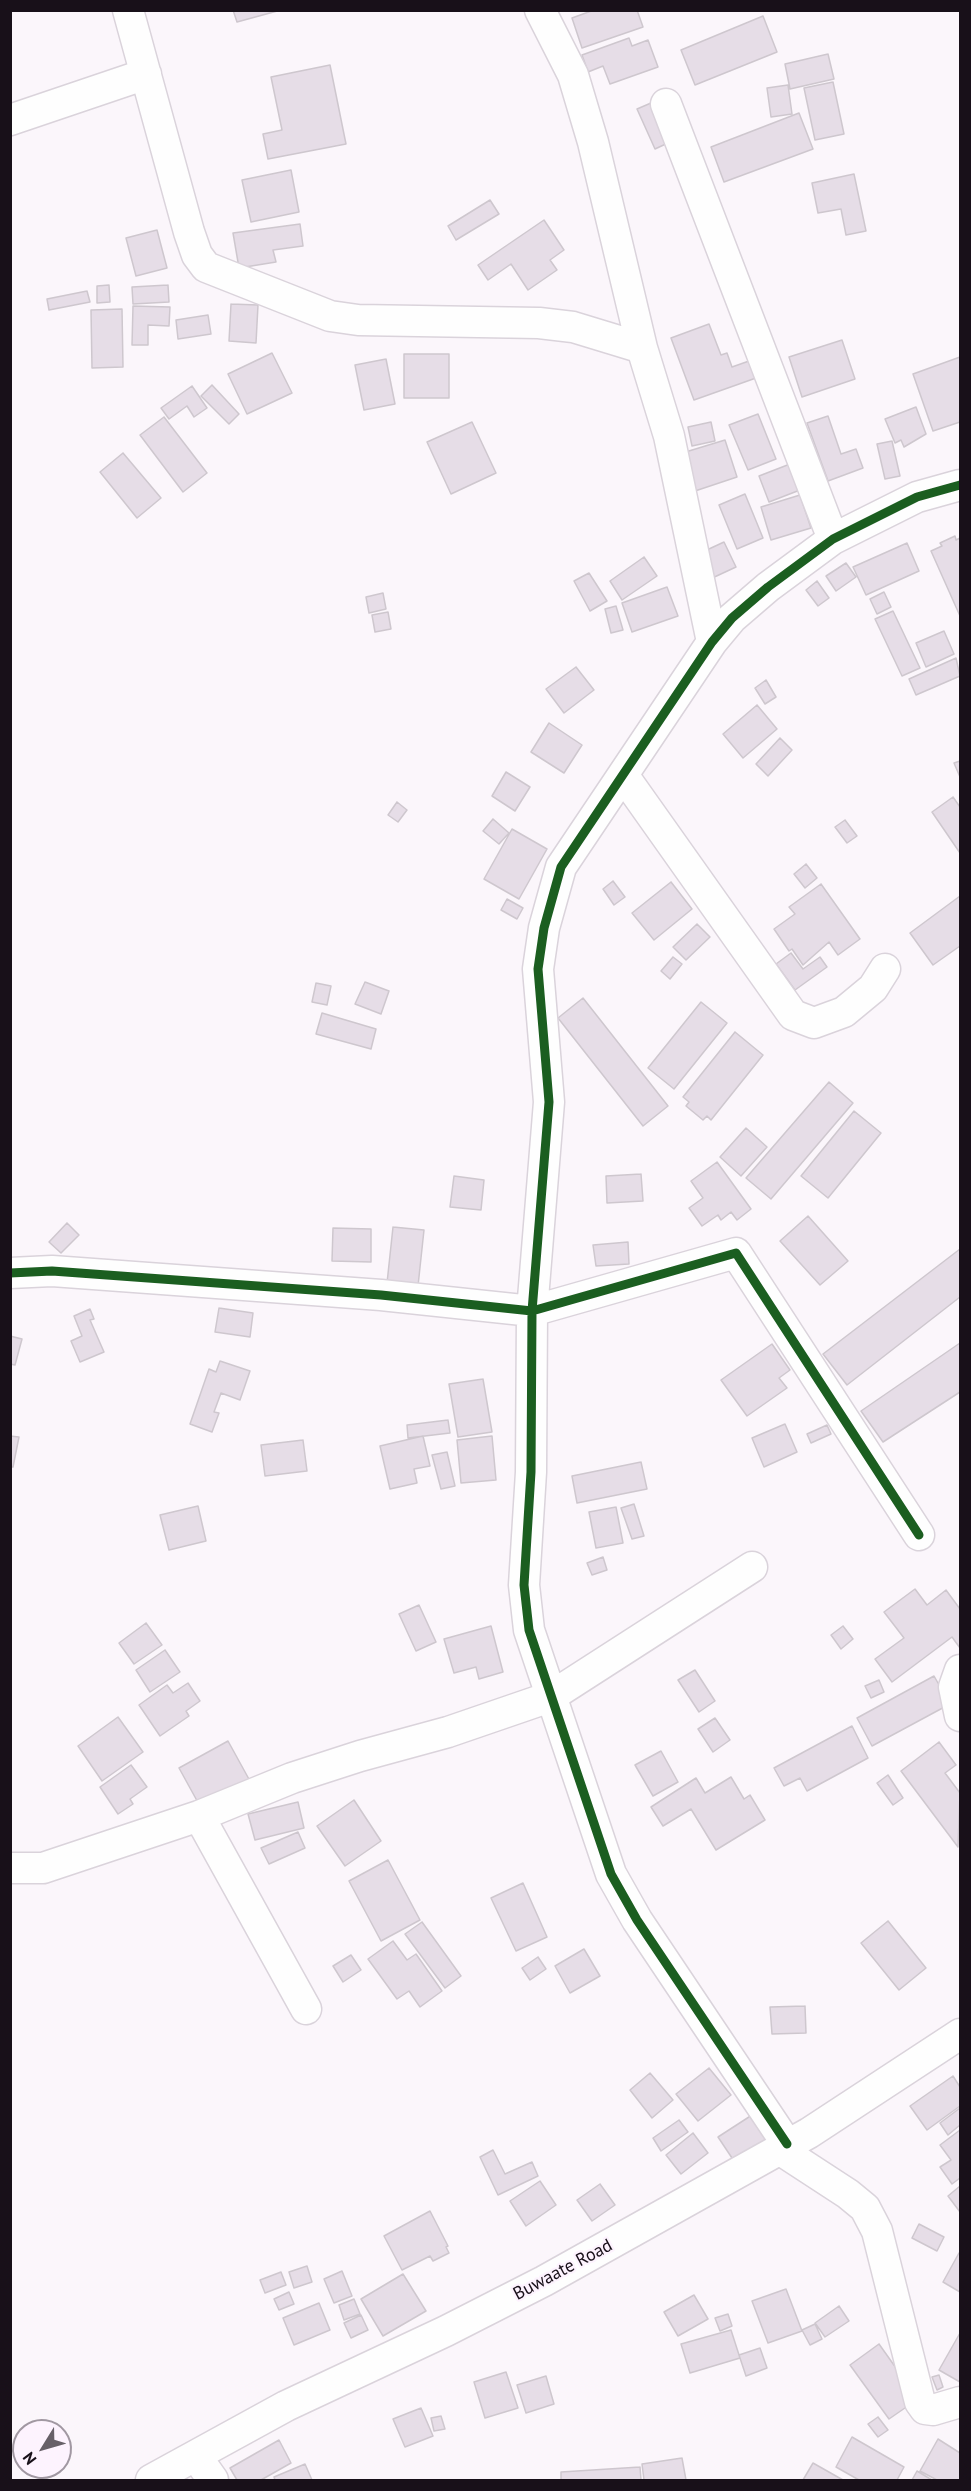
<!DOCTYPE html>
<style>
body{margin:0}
#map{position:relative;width:971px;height:2491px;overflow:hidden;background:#fbf6fb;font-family:"PT Sans",sans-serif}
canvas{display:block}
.frame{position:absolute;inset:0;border:12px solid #181019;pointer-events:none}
.north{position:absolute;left:12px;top:2419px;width:60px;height:60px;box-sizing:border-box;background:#fdf3fe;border:2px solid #a198a2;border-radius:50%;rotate:233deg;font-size:16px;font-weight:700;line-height:24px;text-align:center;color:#181019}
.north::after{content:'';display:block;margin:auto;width:21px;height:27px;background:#676068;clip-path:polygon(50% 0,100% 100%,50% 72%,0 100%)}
</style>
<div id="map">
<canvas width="971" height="2491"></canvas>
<div class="frame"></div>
<div class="north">N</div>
</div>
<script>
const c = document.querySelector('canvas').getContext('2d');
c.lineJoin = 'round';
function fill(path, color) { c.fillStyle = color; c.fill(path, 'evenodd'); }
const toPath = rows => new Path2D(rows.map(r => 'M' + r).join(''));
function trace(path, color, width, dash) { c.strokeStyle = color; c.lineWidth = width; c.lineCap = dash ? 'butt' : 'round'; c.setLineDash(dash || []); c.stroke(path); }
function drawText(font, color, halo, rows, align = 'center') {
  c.font = font + ' "PT Sans",sans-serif'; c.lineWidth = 4.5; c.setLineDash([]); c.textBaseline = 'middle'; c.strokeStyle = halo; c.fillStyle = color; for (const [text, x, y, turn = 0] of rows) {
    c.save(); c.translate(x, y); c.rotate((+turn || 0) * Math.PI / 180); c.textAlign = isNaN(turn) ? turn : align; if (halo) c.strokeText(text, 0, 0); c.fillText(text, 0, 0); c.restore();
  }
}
const building = toPath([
 [233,10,281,10,237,22,233,10],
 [594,10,637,10,643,27,582,48,572,18,594,10],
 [763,16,777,52,695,85,681,50,763,16],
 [629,38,632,46,648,40,658,67,610,84,603,66,588,72,582,55,629,38],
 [828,54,834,79,790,89,785,64,828,54],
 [330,65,346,144,268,159,263,134,282,130,271,77,330,65],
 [833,82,844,134,815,140,804,88,833,82],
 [788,85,792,114,771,117,767,88,788,85],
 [665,97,683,136,655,149,637,109,665,97],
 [799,113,813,149,724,182,711,147,799,113],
 [291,170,299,212,251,222,242,180,291,170],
 [854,174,866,231,846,235,841,209,818,213,812,183,854,174],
 [490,200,499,214,456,240,448,226,490,200],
 [544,220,564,250,550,260,557,270,528,290,511,264,488,280,478,265,544,220],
 [300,224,303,246,273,250,276,262,239,268,233,233,300,224],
 [157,230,167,268,136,276,126,238,157,230],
 [109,285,110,302,97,303,97,286,109,285],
 [168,285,169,302,133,304,132,287,168,285],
 [87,291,90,302,49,310,47,299,87,291],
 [231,304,258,305,256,343,229,341,231,304],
 [133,306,170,307,169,326,148,325,148,345,132,345,133,306],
 [122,309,123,367,92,368,91,310,122,309],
 [208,315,211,334,178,339,176,320,208,315],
 [709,324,721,355,727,353,732,367,749,361,756,378,694,400,671,338,709,324],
 [842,340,855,379,802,397,789,357,842,340],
 [272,353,292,393,247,414,228,374,272,353],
 [404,354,449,354,449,398,404,398,404,354],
 [960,357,960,422,933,431,913,374,960,357],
 [386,359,395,404,364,410,355,365,386,359],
 [212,385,239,414,229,424,201,396,212,385],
 [192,386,207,408,194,417,187,406,169,419,161,408,192,386],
 [916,407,926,434,904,447,901,440,895,443,885,419,916,407],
 [758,414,776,459,748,470,729,425,758,414],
 [828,416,841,454,856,449,863,468,828,481,807,423,828,416],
 [164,417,207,473,183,492,140,435,164,417],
 [472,422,496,473,451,494,427,442,472,422],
 [711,422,715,441,692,446,688,427,711,422],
 [725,440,737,477,692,492,679,454,725,440],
 [892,441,900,476,885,479,877,444,892,441],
 [123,453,161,498,137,518,100,472,123,453],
 [790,464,800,490,769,502,759,476,790,464],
 [745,494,763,538,737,549,719,505,745,494],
 [800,495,811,528,771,540,761,507,800,495],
 [955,536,956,540,960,538,960,616,931,551,942,546,940,543,955,536],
 [724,542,736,567,708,580,696,555,724,542],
 [907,543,919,571,866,595,853,567,907,543],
 [644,557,657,576,622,600,610,581,644,557],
 [846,563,856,577,836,591,826,576,846,563],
 [589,573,607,601,590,611,574,581,589,573],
 [817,581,829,598,818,606,806,590,817,581],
 [667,587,678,616,632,632,622,603,667,587],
 [884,592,891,607,877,614,870,599,884,592],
 [383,593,386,609,369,613,366,597,383,593],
 [616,606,623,630,611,633,605,609,616,606],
 [893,611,920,668,902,676,875,619,893,611],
 [388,612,391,629,375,632,372,615,388,612],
 [944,631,954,654,926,667,916,643,944,631],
 [956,658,960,676,916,695,909,679,956,658],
 [576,667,594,690,564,713,546,689,576,667],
 [766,680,776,697,765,704,755,688,766,680],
 [757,705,777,729,743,758,723,734,757,705],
 [549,723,582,745,564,773,531,752,549,723],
 [780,738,792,750,768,776,756,764,780,738],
 [960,761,960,777,954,763,960,761],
 [506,772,530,787,515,811,492,796,506,772],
 [953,797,960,807,960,853,932,812,953,797],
 [397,802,407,810,398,822,388,815,397,802],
 [493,819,509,833,499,844,483,831,493,819],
 [845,820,857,836,847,843,835,827,845,820],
 [512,829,547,849,519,899,484,879,512,829],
 [806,864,817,878,805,888,794,874,806,864],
 [613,881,625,897,614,905,603,889,613,881],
 [671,882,692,909,654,940,632,913,671,882],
 [821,884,860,939,838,955,829,942,803,965,792,949,789,951,774,929,795,914,789,907,821,884],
 [960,896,960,946,933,965,910,933,960,896],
 [507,899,523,908,517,919,501,910,507,899],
 [697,924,710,937,686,960,673,947,697,924],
 [791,953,803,969,820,957,827,967,795,990,776,964,791,953],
 [673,957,682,964,670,979,661,971,673,957],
 [365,982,389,991,381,1014,355,1004,365,982],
 [316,983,331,986,327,1005,312,1002,316,983],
 [583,998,668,1106,643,1126,558,1018,583,998],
 [701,1002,727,1023,674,1089,648,1068,701,1002],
 [322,1013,376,1029,371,1049,316,1034,322,1013],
 [735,1032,763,1055,711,1120,707,1116,703,1120,686,1106,689,1102,683,1097,735,1032],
 [829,1082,853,1103,771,1199,746,1178,829,1082],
 [854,1111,881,1133,828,1198,801,1176,854,1111],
 [746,1128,767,1147,741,1176,720,1157,746,1128],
 [717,1162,751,1209,737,1220,731,1212,721,1220,718,1215,702,1226,689,1208,703,1198,691,1181,717,1162],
 [641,1174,643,1201,607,1203,606,1176,641,1174],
 [454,1176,484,1180,481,1210,450,1207,454,1176],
 [808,1216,848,1261,820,1285,780,1241,808,1216],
 [67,1223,79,1235,61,1253,49,1242,67,1223],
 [393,1227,424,1230,418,1286,387,1283,393,1227],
 [333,1228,371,1229,371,1262,332,1261,333,1228],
 [628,1242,629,1264,596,1266,593,1245,628,1242],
 [960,1249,960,1297,847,1385,823,1354,960,1249],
 [219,1308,253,1313,250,1337,215,1332,219,1308],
 [90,1309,94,1319,90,1320,104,1352,80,1362,71,1341,82,1336,74,1316,90,1309],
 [10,1336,22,1339,15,1365,10,1364,10,1336],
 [960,1343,960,1392,883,1442,861,1411,960,1343],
 [772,1344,790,1370,779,1378,787,1388,747,1416,721,1380,772,1344],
 [220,1361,250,1371,240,1400,221,1393,214,1412,219,1413,212,1432,190,1424,209,1369,216,1372,220,1361],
 [483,1379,492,1432,458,1437,449,1384,483,1379],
 [448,1420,450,1433,408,1438,407,1425,448,1420],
 [785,1424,797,1452,764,1467,752,1438,785,1424],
 [827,1425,831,1434,811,1443,807,1434,827,1425],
 [10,1436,19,1437,13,1467,10,1467,10,1436],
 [423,1436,430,1466,414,1469,417,1483,390,1489,380,1446,423,1436],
 [492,1436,496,1480,461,1483,457,1440,492,1436],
 [303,1440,307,1471,265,1476,261,1445,303,1440],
 [447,1452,455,1486,441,1489,432,1455,447,1452],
 [641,1462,647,1489,577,1503,572,1476,641,1462],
 [634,1504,644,1536,632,1539,621,1508,634,1504],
 [198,1506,206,1541,169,1550,160,1515,198,1506],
 [616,1507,623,1543,596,1548,589,1512,616,1507],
 [603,1557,607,1570,592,1575,587,1563,603,1557],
 [915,1589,927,1605,946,1590,960,1609,960,1648,952,1637,892,1682,875,1659,904,1638,884,1612,915,1589],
 [419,1605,436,1642,416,1651,399,1614,419,1605],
 [146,1623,162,1645,134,1664,119,1643,146,1623],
 [491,1626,503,1672,479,1679,476,1667,454,1673,444,1639,491,1626],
 [843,1626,853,1639,841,1649,831,1635,843,1626],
 [165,1650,180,1672,150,1692,136,1670,165,1650],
 [695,1670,715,1701,699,1712,678,1680,695,1670],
 [934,1676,950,1704,872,1746,857,1718,934,1676],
 [879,1680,884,1692,871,1698,865,1686,879,1680],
 [188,1683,200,1701,186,1711,189,1716,160,1736,139,1705,167,1685,173,1693,188,1683],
 [118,1717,143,1752,102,1781,78,1746,118,1717],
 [715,1718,730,1740,713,1752,698,1729,715,1718],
 [852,1726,868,1758,807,1791,800,1778,784,1786,774,1768,852,1726],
 [228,1741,250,1781,201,1808,179,1768,228,1741],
 [939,1742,956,1765,945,1773,960,1793,958,1847,901,1771,939,1742],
 [661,1751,678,1782,653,1796,635,1765,661,1751],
 [131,1765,147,1787,130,1799,133,1804,118,1814,100,1787,131,1765],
 [888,1775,903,1798,893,1805,877,1783,888,1775],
 [731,1777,744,1799,750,1795,765,1820,716,1850,691,1809,663,1826,651,1807,696,1778,705,1793,731,1777],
 [354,1800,381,1841,345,1866,317,1826,354,1800],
 [298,1802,304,1828,255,1840,248,1814,298,1802],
 [298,1832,305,1848,269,1864,261,1848,298,1832],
 [388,1860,420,1920,381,1941,349,1881,388,1860],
 [523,1883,547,1937,516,1951,491,1898,523,1883],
 [888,1921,926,1968,899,1990,861,1943,888,1921],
 [422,1922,461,1976,445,1988,405,1934,422,1922],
 [393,1941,407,1960,416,1954,442,1991,420,2007,409,1991,397,1999,368,1959,393,1941],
 [584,1949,600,1976,570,1993,555,1966,584,1949],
 [351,1955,361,1970,343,1982,333,1966,351,1955],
 [538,1957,546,1969,530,1980,522,1968,538,1957],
 [805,2006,806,2033,772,2034,770,2007,805,2006],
 [709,2068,731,2095,698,2121,676,2094,709,2068],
 [650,2073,673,2100,652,2118,630,2090,650,2073],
 [953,2076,960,2087,960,2106,927,2130,910,2106,953,2076],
 [960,2108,960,2125,948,2135,940,2123,960,2108],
 [752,2115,768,2139,734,2161,718,2137,752,2115],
 [679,2120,688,2132,661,2151,653,2138,679,2120],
 [960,2130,960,2178,952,2184,940,2167,951,2160,940,2145,960,2130],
 [693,2133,708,2153,681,2174,666,2155,693,2133],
 [493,2150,505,2174,532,2162,538,2176,498,2195,480,2157,493,2150],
 [540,2181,556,2205,526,2226,510,2201,540,2181],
 [600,2184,615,2205,592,2221,577,2200,600,2184],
 [960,2186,960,2212,948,2196,960,2186],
 [430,2211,448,2246,446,2247,449,2253,433,2261,430,2256,402,2270,384,2236,430,2211],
 [919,2224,944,2237,937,2251,912,2238,919,2224],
 [959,2253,960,2253,960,2292,943,2282,959,2253],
 [307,2266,312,2282,294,2288,289,2272,307,2266],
 [342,2271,352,2296,334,2303,324,2279,342,2271],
 [281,2272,286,2285,265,2293,260,2280,281,2272],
 [403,2274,426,2311,383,2336,361,2299,403,2274],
 [786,2289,802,2331,768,2343,752,2301,786,2289],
 [289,2292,294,2304,279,2310,274,2299,289,2292],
 [694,2295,708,2319,678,2336,664,2312,694,2295],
 [354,2299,360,2314,344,2320,339,2305,354,2299],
 [319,2303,330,2330,294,2345,283,2318,319,2303],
 [839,2306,849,2321,825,2337,815,2323,839,2306],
 [728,2314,732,2326,720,2331,715,2318,728,2314],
 [361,2315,368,2330,351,2338,344,2323,361,2315],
 [815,2324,822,2339,810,2345,802,2330,815,2324],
 [731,2330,740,2358,690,2373,681,2344,731,2330],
 [960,2333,960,2382,939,2370,960,2333],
 [879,2344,918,2399,889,2419,850,2365,879,2344],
 [760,2348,767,2368,746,2376,739,2355,760,2348],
 [506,2372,518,2408,485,2418,474,2382,506,2372],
 [939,2375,943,2387,937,2390,932,2377,939,2375],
 [546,2376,554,2404,526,2413,517,2385,546,2376],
 [421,2408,433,2436,405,2447,393,2419,421,2408],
 [441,2416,445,2429,434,2431,431,2418,441,2416],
 [878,2417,888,2430,878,2437,868,2424,878,2417],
 [852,2437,904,2467,897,2480,859,2480,836,2467,852,2437],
 [938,2439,960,2453,960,2480,937,2480,920,2471,938,2439],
 [279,2440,291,2463,261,2480,237,2480,230,2468,279,2440],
 [682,2458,686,2480,644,2480,642,2464,682,2458],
 [813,2463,843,2480,803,2480,813,2463],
 [305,2464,312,2480,275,2480,274,2477,305,2464],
 [640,2467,641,2480,561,2480,561,2472,640,2467],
 [917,2471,932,2480,912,2480,917,2471]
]);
fill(building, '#e6dde7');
trace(building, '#cec7ce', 1.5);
const minor = toPath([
 [128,10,189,232,197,255,206,267,330,316,358,320,539,323,573,327,642,348],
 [540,10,573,75,593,142,642,348,669,436,712,642],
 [666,104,833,539],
 [10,120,146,74],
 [623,775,793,1015,814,1023,844,1012,873,988,885,969],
 [10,1273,52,1271,381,1295,532,1311,736,1253,919,1535],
 [960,1670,954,1687,960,1716],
 [199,1816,306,2009],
 [10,1868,43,1868,199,1816,292,1778,360,1756,448,1732,550,1697,752,1567],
 [787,2144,637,1920,611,1874,529,1630,524,1585,531,1472,532,1311,549,1102,538,969,544,928,561,867,712,642,732,618,768,587,833,539,917,497,960,485],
 [779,2149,848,2194,865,2208,877,2231,920,2402,925,2409,933,2410,960,2402],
 [196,2456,213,2480],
 [151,2480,286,2406,446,2331,544,2281,809,2133,960,2034]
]);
trace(minor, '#dad3db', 33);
trace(minor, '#fefefe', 30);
trace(toPath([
 [10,1273,52,1271,381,1295,532,1311,736,1253,919,1535],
 [787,2144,637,1920,611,1874,529,1630,524,1585,531,1472,532,1311,549,1102,538,969,544,928,561,867,712,642,732,618,768,587,833,539,917,497,960,485]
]), '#1b5e20', 9);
drawText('18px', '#181019', '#fdf3fe', [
 ["Buwaate Road",563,2270,-28]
]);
</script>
